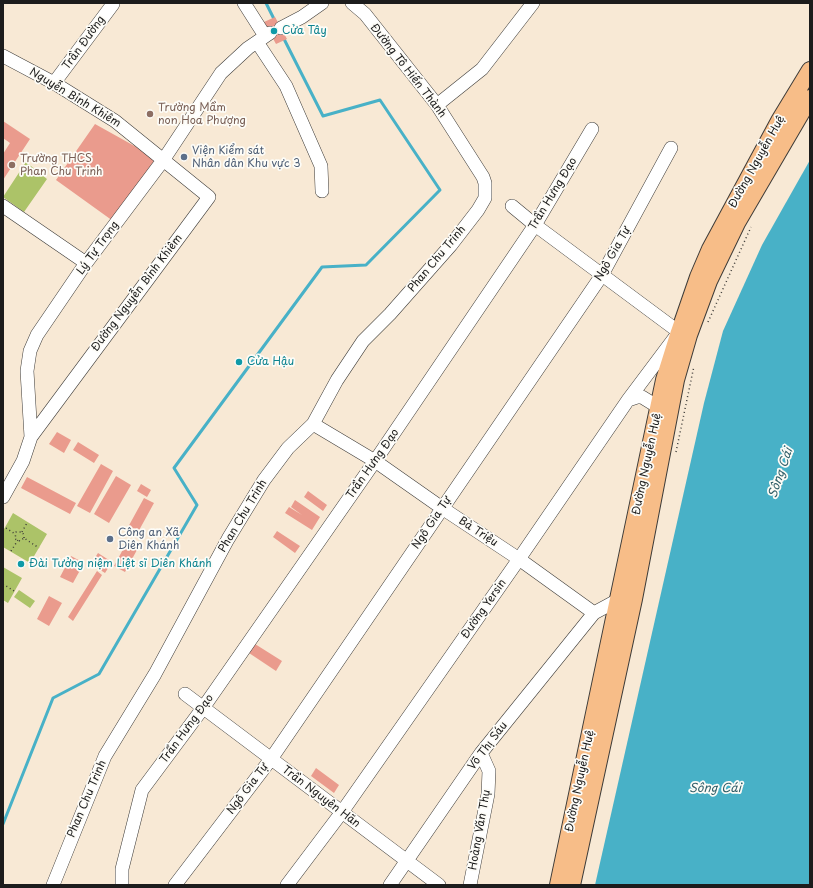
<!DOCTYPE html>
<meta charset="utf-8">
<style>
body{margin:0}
#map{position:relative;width:813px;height:888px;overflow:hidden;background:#f8e9d5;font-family:"Playpen Sans",sans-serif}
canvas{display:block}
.frame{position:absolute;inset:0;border:4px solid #1c1c1c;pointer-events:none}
</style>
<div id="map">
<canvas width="813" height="888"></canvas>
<div class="frame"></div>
</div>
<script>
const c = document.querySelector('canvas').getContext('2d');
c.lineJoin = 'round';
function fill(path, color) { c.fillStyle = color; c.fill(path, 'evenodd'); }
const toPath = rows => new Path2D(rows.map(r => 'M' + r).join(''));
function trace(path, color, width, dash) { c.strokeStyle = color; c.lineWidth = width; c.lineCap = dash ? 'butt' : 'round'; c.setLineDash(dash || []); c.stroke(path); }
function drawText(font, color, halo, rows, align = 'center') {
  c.font = font + ' "Playpen Sans",sans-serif'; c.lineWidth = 3.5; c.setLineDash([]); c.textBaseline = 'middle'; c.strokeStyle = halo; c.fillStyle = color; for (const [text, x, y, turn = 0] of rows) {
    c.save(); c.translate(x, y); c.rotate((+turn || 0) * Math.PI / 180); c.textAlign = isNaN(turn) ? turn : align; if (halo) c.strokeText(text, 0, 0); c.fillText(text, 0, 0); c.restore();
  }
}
fill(toPath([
 [26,162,47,179,24,212,3,197],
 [13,513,47,534,30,563,3,547,3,531],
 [3,567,22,578,8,603,3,600],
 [19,590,35,601,30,608,14,597]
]), '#acc368');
fill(toPath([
 [810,160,810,885,595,885,704,403,723,331,762,245]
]), '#48b1c7');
trace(toPath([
 [266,3,275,21],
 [3,824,53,698,99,674,197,505,174,468,322,267,366,265,440,190,380,100,323,116,283,37]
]), '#48b1c7', 3);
fill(toPath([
 [275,17,287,39,276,44,264,22],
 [3,121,30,139,3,180,3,154,10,143,3,138],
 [95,124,156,158,113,221,56,180],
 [57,432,71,440,64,453,49,444],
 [78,442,99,455,94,463,73,450],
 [101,464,113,471,90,513,77,506],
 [116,476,131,485,109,523,94,514],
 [27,477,76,503,70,514,21,488],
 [141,484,151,490,147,497,137,491],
 [308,491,327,505,323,511,304,497],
 [144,498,154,503,137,534,127,529],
 [295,500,320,517,312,530,285,513,289,507,302,515,291,507],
 [277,531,300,546,295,553,273,537],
 [127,542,138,548,125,572,114,566],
 [98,553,112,562,105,573,91,564],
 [71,556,84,563,73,583,60,577],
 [97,571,102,575,73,621,68,617],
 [49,596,62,603,49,626,37,619],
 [255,644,282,661,276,671,249,653],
 [316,768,339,785,334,793,311,776]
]), '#ea9b8d');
const minor = toPath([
 [244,3,265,36],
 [281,28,302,17,322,3],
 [257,42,286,86,321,166,322,191],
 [3,56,54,83,115,121,209,197,31,437],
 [54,83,113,4],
 [437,105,482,69,533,3],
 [3,206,86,263],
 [512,206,535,225,679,332,688,334],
 [628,400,637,397,642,397,655,405,658,412],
 [313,424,375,461,442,508,519,559,594,613],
 [3,497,23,461,31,437,27,371,30,351,37,335,86,263,164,159,221,73,248,48,270,33],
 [185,694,439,885],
 [53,885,105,756,155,674,228,539,264,480,288,448,313,424,337,380,363,341,390,314,451,245,478,210,485,198,485,183,483,177,437,105,365,14,352,3],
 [122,885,122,869,142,790,203,708,375,461,535,225,592,129],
 [175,885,271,759,602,275,671,148],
 [287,885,342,812,519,559,628,400,676,336],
 [390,885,481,753,594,613,618,600],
 [470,885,488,794,489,771,481,753]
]);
const major = toPath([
 [558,885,664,380,679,332,698,277,710,249,779,121,810,70],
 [572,885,634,599,676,380,689,335,709,281,737,223,810,98]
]);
trace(minor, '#3d3b38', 14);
trace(major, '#3d3b38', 18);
trace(toPath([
 [708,322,751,227],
 [676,452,694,366],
 [6,528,15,534],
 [22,532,27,523],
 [24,538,24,535,22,532,16,532,15,539,20,541,24,538,39,548],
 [11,551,18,540],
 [3,568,3,567],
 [3,584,14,591]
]), '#3d3b38', 1.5, [1, 3]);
trace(minor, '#fff', 13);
trace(major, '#f7bd88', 16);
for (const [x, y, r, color] of [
 [274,31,4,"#0f9aa8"],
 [150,114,4,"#8d6e63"],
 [184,157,4,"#5c6f8a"],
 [12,165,4,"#8d6e63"],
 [239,362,4,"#0f9aa8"],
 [110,539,4,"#5c6f8a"],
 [21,564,4,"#0f9aa8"]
]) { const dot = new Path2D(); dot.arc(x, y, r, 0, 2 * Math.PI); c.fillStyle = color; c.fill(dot); trace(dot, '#fdfcf7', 1.5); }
drawText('11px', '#0d838f', '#fdfcf7', [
 ["Cửa Tây",282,31],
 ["Cửa Hậu",247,362],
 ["Đài Tưởng niệm Liệt sĩ Diên Khánh",29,564]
], 'left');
drawText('11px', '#1c1c1c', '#fdfcf7', [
 ["Trần Đường",84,43,-54],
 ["Đường Tô Hiến Thành",408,71,52],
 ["Nguyễn Bỉnh Khiêm",75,98,31],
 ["Đường Nguyễn Huệ",757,162,-61],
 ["Trần Hưng Đạo",553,194,-59],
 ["Lý Tự Trọng",98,248,-54],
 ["Ngô Gia Tự",613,254,-60],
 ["Phan Chu Trinh",437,259,-50],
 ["Đường Nguyễn Bỉnh Khiêm",137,293,-53],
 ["Trần Hưng Đạo",373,464,-55],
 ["Đường Nguyễn Huệ",647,464,-78],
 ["Phan Chu Trinh",243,516,-59],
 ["Ngô Gia Tự",432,523,-56],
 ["Bà Triệu",478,532,33],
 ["Đường Yersin",484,609,-55],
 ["Trần Hưng Đạo",187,729,-54],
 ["Võ Thị Sáu",488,746,-53],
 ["Đường Nguyễn Huệ",580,781,-78],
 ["Ngô Gia Tự",248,789,-53],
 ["Trần Nguyên Hãn",321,797,37],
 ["Phan Chu Trinh",87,799,-67],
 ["Hoàng Văn Thụ",480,830,-80]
]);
drawText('11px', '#785e54', '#fdfcf7', [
 ["Trường Mầm",158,108],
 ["non Hoa Phượng",158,121],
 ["Trường THCS",20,159],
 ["Phan Chu Trinh",20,172]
], 'left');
drawText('11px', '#4e5e75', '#fdfcf7', [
 ["Viện Kiểm sát",192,151],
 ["Nhân dân Khu vực 3",192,164],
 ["Công an Xã",118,533],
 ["Diên Khánh",118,546]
], 'left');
drawText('italic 12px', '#305f69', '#fdfcf7', [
 ["Sông Cái",781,473,-71],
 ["Sông Cái",715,789]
]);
</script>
